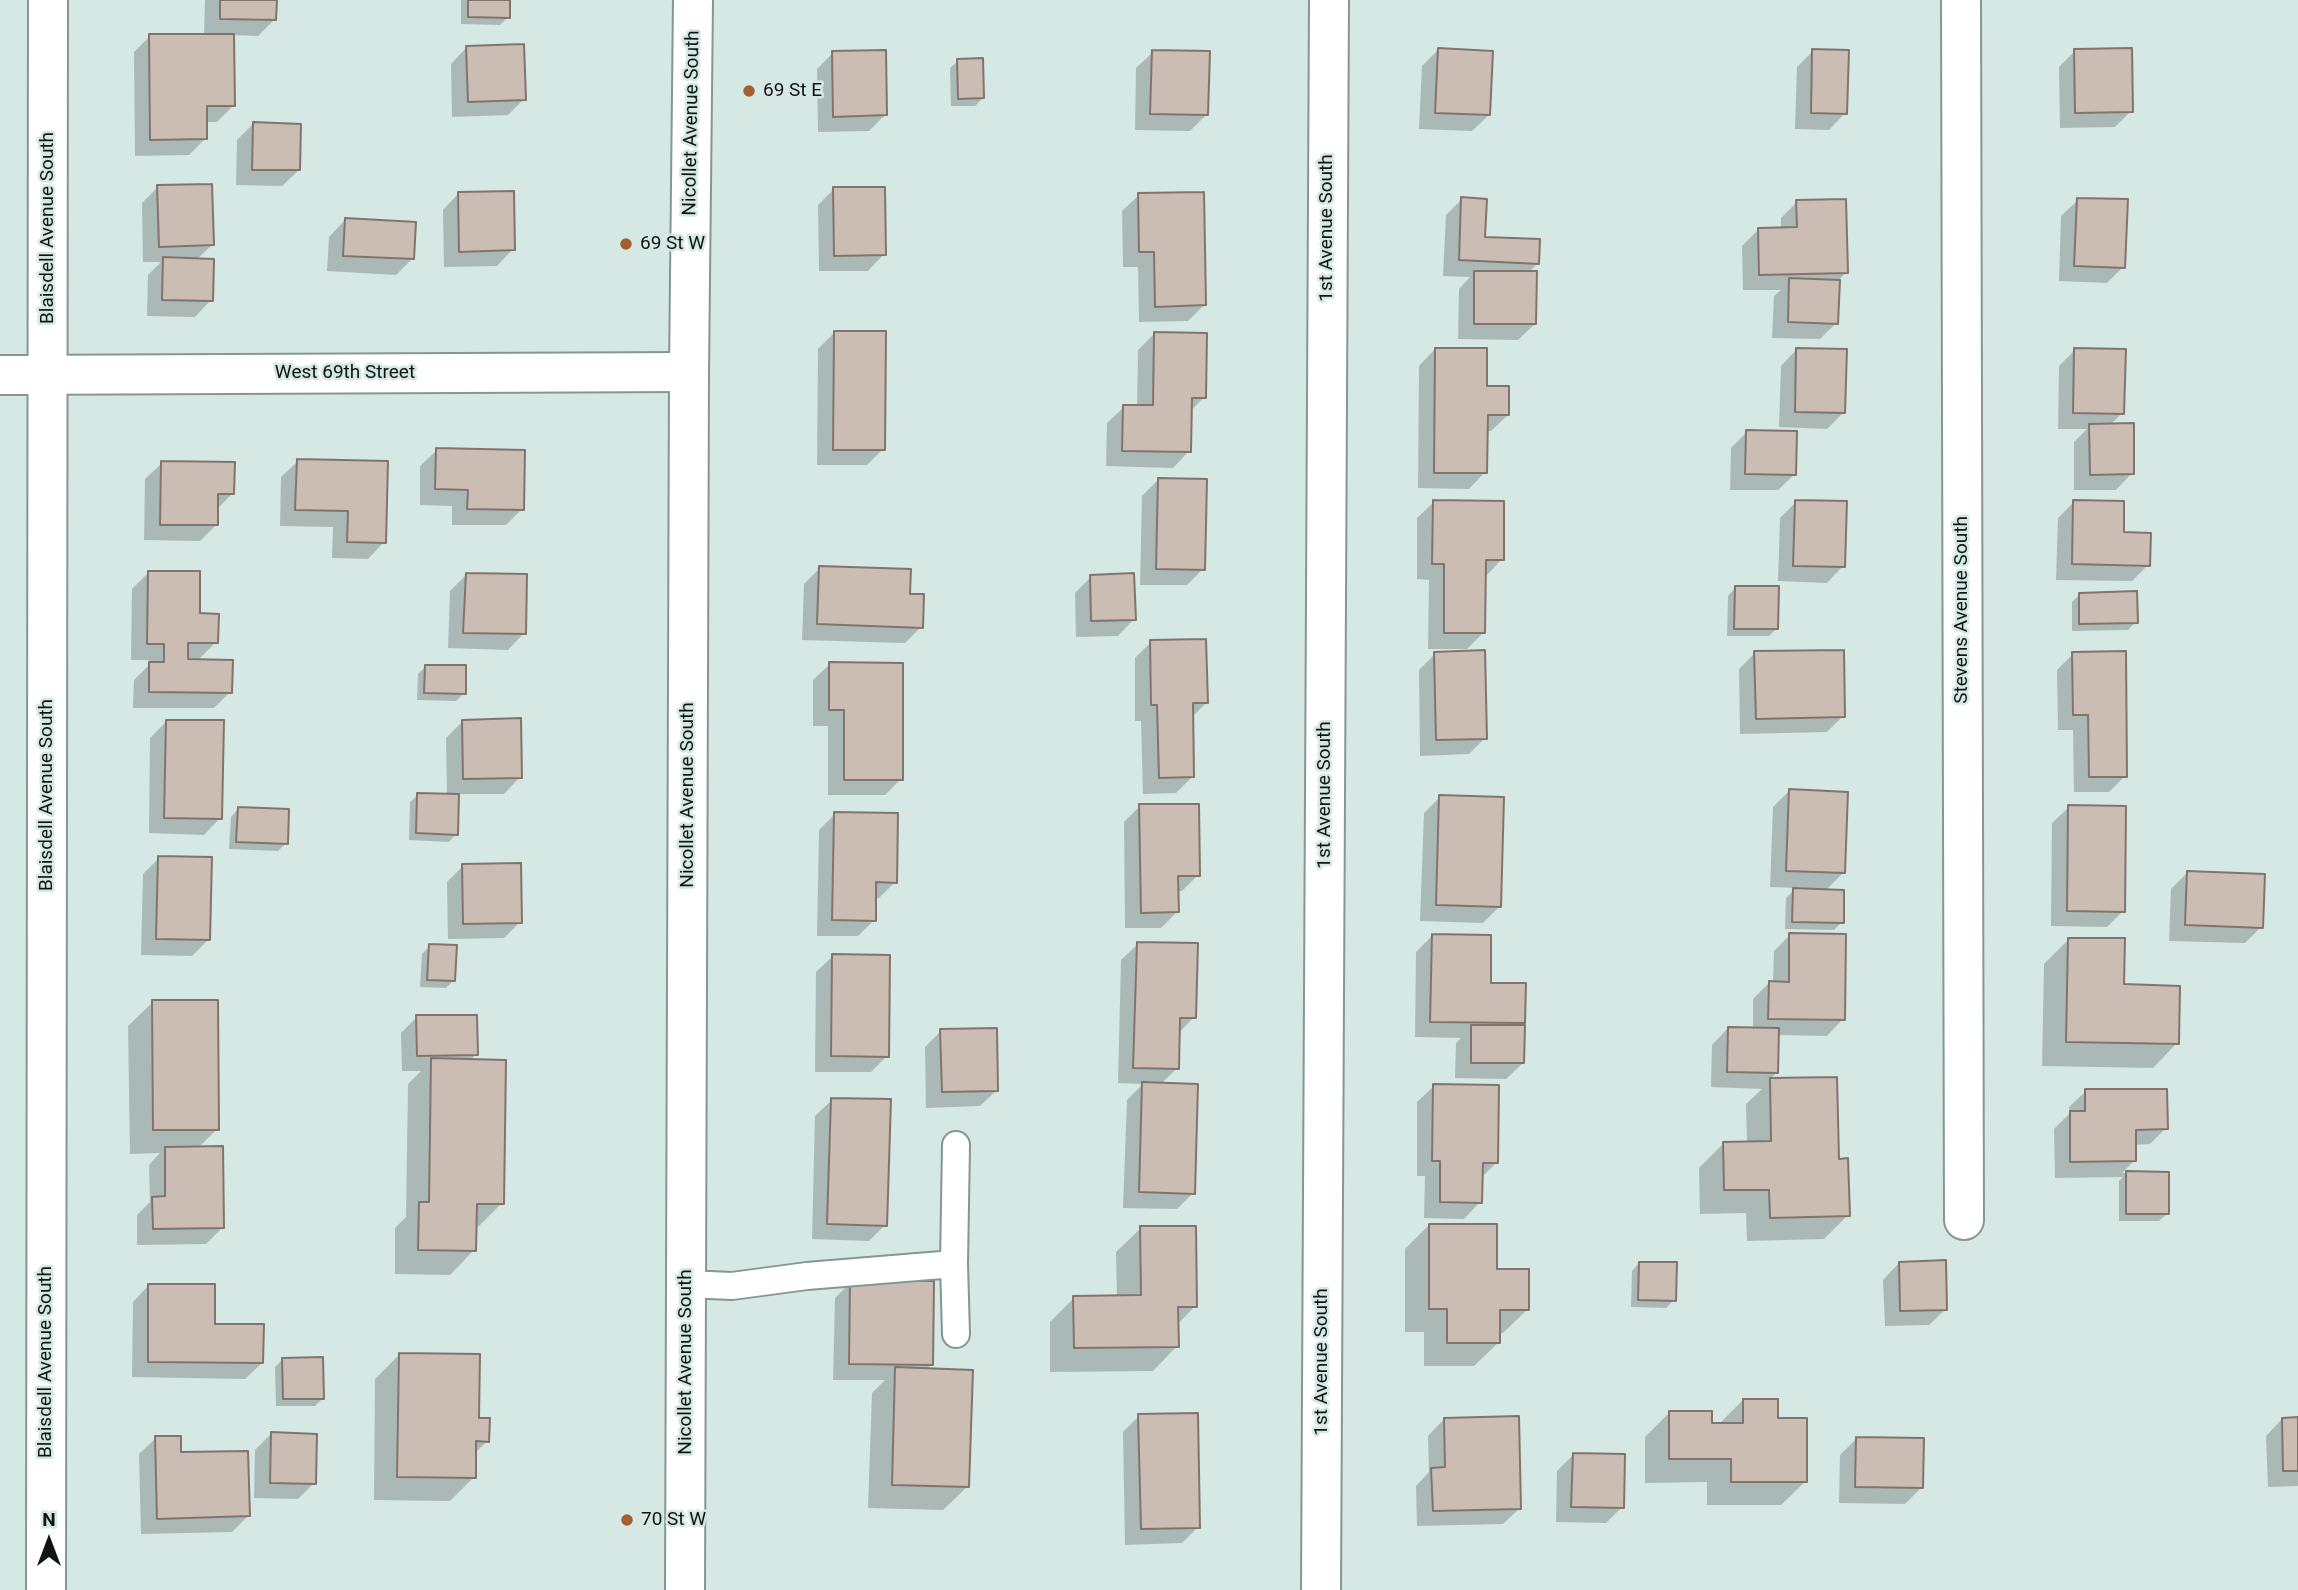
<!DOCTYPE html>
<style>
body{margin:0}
#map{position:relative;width:2298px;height:1590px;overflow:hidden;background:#d5e8e4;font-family:Roboto,sans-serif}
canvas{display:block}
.north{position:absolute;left:14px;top:1506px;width:70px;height:70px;-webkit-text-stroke:5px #d5e8e4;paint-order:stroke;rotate:0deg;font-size:19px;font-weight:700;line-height:28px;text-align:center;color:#0f1514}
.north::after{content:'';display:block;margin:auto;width:24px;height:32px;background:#0f1514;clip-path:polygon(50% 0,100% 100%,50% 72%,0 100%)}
</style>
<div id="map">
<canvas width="2298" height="1590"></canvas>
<div class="north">N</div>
</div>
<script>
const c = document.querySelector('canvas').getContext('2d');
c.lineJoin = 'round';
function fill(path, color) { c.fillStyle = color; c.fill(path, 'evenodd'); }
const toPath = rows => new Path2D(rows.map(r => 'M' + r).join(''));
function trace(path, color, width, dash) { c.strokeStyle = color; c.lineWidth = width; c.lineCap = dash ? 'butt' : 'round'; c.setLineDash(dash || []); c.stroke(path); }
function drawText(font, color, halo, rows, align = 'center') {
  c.font = font + ' Roboto,sans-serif'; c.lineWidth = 5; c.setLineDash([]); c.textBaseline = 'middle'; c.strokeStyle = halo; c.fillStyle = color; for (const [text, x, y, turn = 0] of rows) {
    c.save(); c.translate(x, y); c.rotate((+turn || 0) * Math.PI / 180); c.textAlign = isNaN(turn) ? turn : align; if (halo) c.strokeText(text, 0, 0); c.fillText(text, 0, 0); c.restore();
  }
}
fill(toPath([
 [205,0,275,0,275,19,258,36,232,35,233,106,217,122,205,122,205,139,189,155,135,156,134,52,150,36,204,36],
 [461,0,508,0,508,17,500,25,461,24],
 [467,47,524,99,508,115,452,117,451,64],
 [1438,50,1489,115,1472,131,1419,129,1422,66],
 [1813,51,1845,113,1829,130,1795,129,1797,67],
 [2075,51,2131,111,2115,127,2060,128,2059,67],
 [1153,52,1206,115,1190,131,1135,130,1136,68],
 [833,53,885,115,869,131,818,132,817,69],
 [958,61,983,98,975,106,951,106,950,68],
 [253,124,299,170,282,186,236,185,237,140],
 [158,187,212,245,196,260,211,300,195,317,147,316,148,275,161,262,143,262,142,203],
 [834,189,884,254,868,271,819,271,818,205],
 [459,193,513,249,497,266,444,267,443,210],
 [1139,195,1204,305,1188,321,1139,322,1138,267,1123,267,1122,211],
 [1462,199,1483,238,1538,263,1528,273,1535,324,1518,340,1458,339,1459,289,1470,277,1443,276,1446,215],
 [2078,200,2123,267,2107,283,2059,281,2061,216],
 [1797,202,1846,272,1838,281,1836,323,1820,339,1772,338,1774,296,1781,290,1743,290,1742,246,1758,230,1781,229,1781,218],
 [345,220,412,259,396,275,327,271,329,237],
 [835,332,883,449,867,465,817,465,818,349],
 [1154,334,1204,397,1190,412,1189,451,1173,468,1106,466,1107,423,1124,407,1137,407,1138,350],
 [1435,349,1485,387,1508,415,1491,431,1486,431,1485,472,1469,489,1418,488,1419,366],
 [1797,349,1843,413,1827,429,1779,427,1781,366],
 [2075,350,2122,413,2110,425,2132,473,2116,490,2074,490,2074,442,2087,429,2058,429,2059,366],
 [1747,432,1795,474,1778,490,1730,490,1731,448],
 [437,450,522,509,506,525,452,525,452,506,420,505,420,466],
 [298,461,384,542,368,559,332,558,333,527,280,526,281,477],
 [162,463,232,494,216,510,216,525,200,541,144,540,145,479],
 [1158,480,1203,569,1187,585,1140,585,1142,496],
 [1434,502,1502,559,1486,576,1483,633,1467,649,1428,649,1429,580,1417,579,1417,518],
 [1796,502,1843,566,1827,583,1778,581,1780,518],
 [2074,502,2122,534,2148,565,2132,581,2056,580,2058,518],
 [820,568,908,596,921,627,905,643,802,640,804,584],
 [149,572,198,615,216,642,197,661,230,692,214,708,133,708,134,680,149,665,149,660,131,660,132,589],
 [466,575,524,633,508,650,448,648,450,591],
 [1091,577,1134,619,1118,636,1076,637,1075,593],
 [1735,588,1777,628,1769,636,1727,636,1728,596],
 [2080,594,2136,622,2128,630,2072,631,2072,602],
 [1151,642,1206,703,1191,718,1192,777,1176,793,1143,794,1141,721,1135,721,1135,658],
 [1755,653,1843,716,1827,732,1740,734,1739,669],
 [1435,654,1485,738,1469,754,1420,756,1419,670],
 [2073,654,2125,776,2109,792,2074,792,2073,730,2058,730,2057,670],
 [830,664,901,779,885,795,828,795,828,726,813,726,813,680],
 [426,666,464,693,456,701,417,700,418,674],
 [167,721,220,818,204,835,149,833,150,738],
 [463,721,520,777,504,794,457,794,456,834,449,842,409,840,410,802,418,795,447,796,446,738],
 [1789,791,1843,873,1825,891,1842,922,1834,930,1785,929,1786,898,1796,888,1770,887,1773,807],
 [1440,797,1499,907,1483,923,1420,921,1424,813],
 [1140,806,1198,875,1182,891,1177,891,1177,912,1161,928,1125,928,1124,822],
 [2069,807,2123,911,2107,927,2051,926,2052,823],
 [238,809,286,843,278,851,229,849,231,817],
 [835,814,895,882,879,898,875,898,874,920,858,936,817,936,819,830],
 [159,858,208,940,192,956,141,955,143,874],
 [463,866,520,922,504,938,448,939,447,882],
 [2187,873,2261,927,2245,943,2169,941,2171,889],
 [1790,935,1843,1019,1827,1036,1777,1035,1777,1072,1769,1080,1835,1078,1837,1160,1848,1215,1824,1239,1747,1241,1746,1213,1700,1214,1699,1168,1723,1144,1747,1143,1746,1104,1762,1089,1711,1087,1712,1045,1728,1028,1753,1029,1753,999,1769,983,1773,983,1774,951],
 [1432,936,1489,985,1524,1022,1519,1027,1523,1063,1506,1079,1455,1078,1456,1043,1461,1038,1415,1037,1416,952],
 [2069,939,2122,986,2177,1043,2153,1068,2042,1066,2044,964],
 [1138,944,1194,1017,1178,1034,1177,1068,1160,1085,1193,1193,1177,1209,1123,1208,1127,1100,1143,1084,1118,1083,1121,960],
 [430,946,453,981,446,988,420,987,422,954],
 [833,956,887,1056,871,1072,815,1072,816,972],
 [153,1002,217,1129,198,1148,222,1228,206,1244,137,1245,137,1215,150,1202,149,1165,160,1153,130,1154,128,1026],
 [417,1017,476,1054,470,1061,502,1203,478,1227,475,1227,474,1250,450,1275,395,1274,395,1228,406,1217,408,1084,421,1071,402,1071,401,1033],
 [941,1031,997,1090,980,1106,926,1108,925,1047],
 [1434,1086,1497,1162,1481,1178,1480,1202,1464,1219,1424,1218,1425,1176,1417,1176,1417,1102],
 [2086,1091,2166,1128,2150,1144,2134,1145,2134,1161,2122,1173,2167,1174,2167,1214,2159,1221,2119,1221,2119,1181,2123,1177,2055,1178,2054,1129,2070,1113,2069,1107],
 [832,1100,885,1225,869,1241,812,1239,815,1116],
 [1429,1225,1496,1271,1528,1309,1503,1333,1499,1333,1499,1342,1474,1366,1424,1366,1424,1332,1405,1332,1405,1249],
 [1141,1228,1195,1306,1177,1325,1177,1346,1153,1371,1050,1372,1050,1322,1074,1298,1117,1297,1116,1252],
 [1639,1263,1674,1300,1666,1308,1631,1307,1632,1271],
 [1899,1263,1946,1309,1929,1325,1885,1326,1883,1280],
 [851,1282,931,1365,926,1370,968,1486,943,1510,868,1508,872,1393,885,1380,833,1380,835,1298],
 [149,1285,213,1325,262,1363,245,1379,132,1377,133,1302],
 [399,1355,477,1420,487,1441,474,1454,474,1477,450,1501,374,1500,375,1379],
 [283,1359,323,1398,315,1406,276,1406,275,1367],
 [1743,1400,1776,1420,1806,1481,1781,1505,1707,1505,1707,1482,1645,1483,1645,1437,1670,1412,1710,1424,1719,1424],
 [1139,1416,1198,1527,1182,1543,1125,1545,1123,1432],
 [1444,1419,1520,1508,1503,1524,1417,1526,1416,1486,1429,1472,1428,1436],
 [2282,1419,2298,1419,2298,1486,2268,1487,2266,1436],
 [271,1434,314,1483,298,1499,254,1498,255,1450],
 [156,1438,180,1454,248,1516,232,1532,141,1534,139,1454],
 [1856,1439,1922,1487,1905,1504,1839,1503,1840,1455],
 [1573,1455,1622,1507,1606,1523,1556,1522,1557,1471]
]), '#0003');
const building = toPath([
 [220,0,277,0,276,20,220,19,220,0],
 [468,0,510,0,510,18,468,17,468,0],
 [149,34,234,34,235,106,207,106,207,139,150,140,149,34],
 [524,44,526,100,468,102,466,46,524,44],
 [1438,48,1493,51,1490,115,1435,113,1438,48],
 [2132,48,2133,112,2075,113,2074,49,2132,48],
 [1812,49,1849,50,1847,114,1811,113,1812,49],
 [886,50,887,115,833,117,832,51,886,50],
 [1152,50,1210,51,1208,115,1150,114,1152,50],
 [983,58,984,98,958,99,957,59,983,58],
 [253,122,301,124,300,170,252,170,253,122],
 [212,184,214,245,159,247,157,185,212,184],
 [833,187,885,187,886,255,834,256,833,187],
 [514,191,515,250,459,252,458,192,514,191],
 [1204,192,1206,305,1155,307,1154,252,1139,252,1138,193,1204,192],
 [1461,197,1487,199,1485,237,1540,239,1539,264,1459,260,1461,197],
 [2077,198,2128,199,2125,268,2074,266,2077,198],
 [1846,199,1848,273,1759,275,1758,228,1797,227,1796,200,1846,199],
 [345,218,416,222,414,259,343,256,345,218],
 [163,257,214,259,213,301,162,300,163,257],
 [1474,271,1537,271,1536,324,1474,324,1474,271],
 [1789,278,1840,280,1838,324,1788,322,1789,278],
 [834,331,886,331,885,450,833,450,834,331],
 [1154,332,1207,333,1206,398,1192,398,1191,452,1122,451,1123,405,1153,405,1154,332],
 [1435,348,1487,348,1487,386,1509,386,1509,415,1488,415,1487,473,1434,473,1435,348],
 [1796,348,1847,349,1845,413,1795,412,1796,348],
 [2074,348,2126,349,2124,414,2073,413,2074,348],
 [2134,423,2134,474,2090,475,2089,424,2134,423],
 [1746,430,1797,431,1796,475,1745,474,1746,430],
 [436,448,525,450,524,510,467,509,468,490,435,489,436,448],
 [297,459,388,461,386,543,347,542,348,511,295,510,297,459],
 [161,461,235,462,234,494,218,494,218,525,160,525,161,461],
 [1158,478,1207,479,1205,570,1156,569,1158,478],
 [1433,500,1504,501,1504,560,1486,560,1485,633,1444,633,1444,564,1432,564,1433,500],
 [1795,500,1847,501,1845,567,1793,566,1795,500],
 [2073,500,2124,501,2124,532,2151,533,2150,566,2072,564,2073,500],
 [819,566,911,569,910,594,924,594,923,628,817,624,819,566],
 [148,571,200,571,200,613,219,614,218,643,188,643,188,659,233,660,232,693,149,692,149,662,164,662,164,644,147,644,148,571],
 [466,573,527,574,526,634,463,633,466,573],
 [1134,573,1136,620,1091,621,1090,575,1134,573],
 [1735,586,1779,586,1778,629,1734,629,1735,586],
 [2137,591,2138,623,2079,624,2079,593,2137,591],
 [1206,639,1208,703,1193,703,1194,777,1159,778,1157,705,1151,705,1150,640,1206,639],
 [1485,650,1487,739,1436,740,1434,652,1485,650],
 [1844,650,1845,717,1756,719,1754,651,1844,650],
 [2126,651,2127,777,2089,777,2088,715,2073,715,2072,652,2126,651],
 [829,662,903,663,903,780,844,780,844,710,829,710,829,662],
 [425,665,466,665,466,694,424,693,425,665],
 [521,718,522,778,463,779,462,720,521,718],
 [166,720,224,720,222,819,164,818,166,720],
 [1789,789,1848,792,1845,873,1786,871,1789,789],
 [417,793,459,794,458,835,416,833,417,793],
 [1439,795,1504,797,1501,907,1436,905,1439,795],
 [1139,804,1199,804,1200,876,1178,876,1179,912,1141,913,1139,804],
 [2068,805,2126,806,2125,912,2067,911,2068,805],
 [238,807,289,809,288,844,236,842,238,807],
 [834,812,898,813,897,883,876,882,876,921,832,920,834,812],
 [158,856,212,857,210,940,156,939,158,856],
 [521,863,522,923,463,924,462,864,521,863],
 [2187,871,2265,874,2263,928,2185,925,2187,871],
 [1793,888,1844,890,1844,923,1792,922,1793,888],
 [1789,933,1846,934,1845,1020,1768,1019,1769,981,1789,982,1789,933],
 [1432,934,1491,935,1491,983,1526,983,1525,1023,1430,1022,1432,934],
 [2068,938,2125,938,2124,984,2180,986,2179,1044,2066,1042,2068,938],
 [1137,942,1198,943,1196,1018,1180,1018,1179,1069,1133,1068,1137,942],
 [429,944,457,945,455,981,427,980,429,944],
 [832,954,890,955,889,1057,831,1056,832,954],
 [152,1000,218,1000,219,1130,153,1130,152,1000],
 [416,1015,477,1015,478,1055,417,1056,416,1015],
 [1471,1025,1525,1025,1524,1063,1471,1063,1471,1025],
 [1728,1027,1779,1028,1778,1073,1727,1072,1728,1027],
 [997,1028,998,1091,942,1092,940,1029,997,1028],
 [431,1058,506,1060,504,1204,477,1204,476,1251,418,1250,419,1202,429,1202,431,1058],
 [1837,1077,1839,1159,1848,1158,1850,1216,1770,1218,1769,1190,1724,1190,1723,1142,1771,1141,1770,1078,1837,1077],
 [1142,1082,1198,1084,1195,1194,1139,1192,1142,1082],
 [1433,1084,1499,1085,1498,1163,1483,1163,1482,1203,1440,1202,1440,1161,1432,1161,1433,1084],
 [2085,1089,2167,1089,2168,1129,2136,1130,2136,1161,2070,1162,2070,1111,2085,1111,2085,1089],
 [831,1098,891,1099,887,1226,827,1224,831,1098],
 [223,1146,224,1228,153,1229,152,1197,165,1196,165,1147,223,1146],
 [2126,1171,2169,1172,2169,1214,2126,1214,2126,1171],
 [1429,1224,1497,1224,1497,1269,1529,1269,1529,1310,1500,1310,1500,1343,1447,1343,1447,1309,1429,1309,1429,1224],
 [1140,1226,1196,1226,1197,1307,1178,1307,1179,1347,1074,1348,1073,1296,1141,1295,1140,1226],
 [1946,1260,1947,1310,1900,1311,1899,1262,1946,1260],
 [1639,1262,1677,1262,1676,1301,1638,1300,1639,1262],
 [850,1280,934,1281,933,1365,849,1364,850,1280],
 [148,1284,215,1284,215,1324,264,1324,263,1363,148,1362,148,1284],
 [399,1353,480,1354,479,1418,490,1418,489,1442,476,1441,476,1478,397,1477,399,1353],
 [323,1357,324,1399,283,1399,282,1358,323,1357],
 [895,1367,973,1370,969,1487,892,1485,895,1367],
 [1743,1399,1778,1399,1778,1418,1807,1418,1807,1482,1731,1482,1731,1459,1669,1459,1669,1411,1712,1411,1712,1423,1743,1423,1743,1399],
 [1198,1413,1200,1528,1141,1529,1138,1414,1198,1413],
 [1519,1416,1521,1509,1433,1511,1431,1468,1445,1467,1444,1418,1519,1416],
 [2298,1417,2298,1471,2283,1471,2282,1418,2298,1417],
 [271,1432,317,1434,316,1484,270,1483,271,1432],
 [155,1436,181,1436,181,1452,248,1451,250,1516,157,1519,155,1436],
 [1856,1437,1924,1438,1923,1488,1855,1487,1856,1437],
 [1573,1453,1625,1454,1624,1508,1571,1507,1573,1453]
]);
fill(building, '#ccbdb4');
trace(building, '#82746c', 2);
const lane = toPath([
 [954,1264,956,1334],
 [686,1284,732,1286,807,1276,954,1264,956,1145]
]);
const street = toPath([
 [1961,0,1964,1220],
 [0,375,689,372],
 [46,1590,48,0],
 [1321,1590,1329,0]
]);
const secondary = toPath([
 [685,1590,689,372,693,0]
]);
trace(lane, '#859793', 30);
trace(street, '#859793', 42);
trace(secondary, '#859793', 42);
trace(lane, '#fff', 26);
trace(street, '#fff', 38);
trace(secondary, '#fff', 38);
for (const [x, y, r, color] of [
 [749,91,7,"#a45f31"],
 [626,244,7,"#a45f31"],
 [627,1520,7,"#a45f31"]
]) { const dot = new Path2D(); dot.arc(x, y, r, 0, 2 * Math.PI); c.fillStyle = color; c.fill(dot); trace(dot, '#d5e8e4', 2.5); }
drawText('19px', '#0f1514', '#d5e8e4', [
 ["69 St E",763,91],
 ["69 St W",640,244],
 ["70 St W",641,1520]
], 'left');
drawText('19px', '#0f1514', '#d5e8e4', [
 ["Nicollet Avenue South",692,123,-89],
 ["Blaisdell Avenue South",48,228,-90],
 ["1st Avenue South",1327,228,-90],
 ["West 69th Street",345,373],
 ["Stevens Avenue South",1962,610,-90],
 ["Blaisdell Avenue South",47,795,-90],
 ["Nicollet Avenue South",688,795,-90],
 ["1st Avenue South",1325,795,-90],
 ["Blaisdell Avenue South",46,1362,-90],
 ["Nicollet Avenue South",686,1362,-90],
 ["1st Avenue South",1322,1362,-90]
]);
</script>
